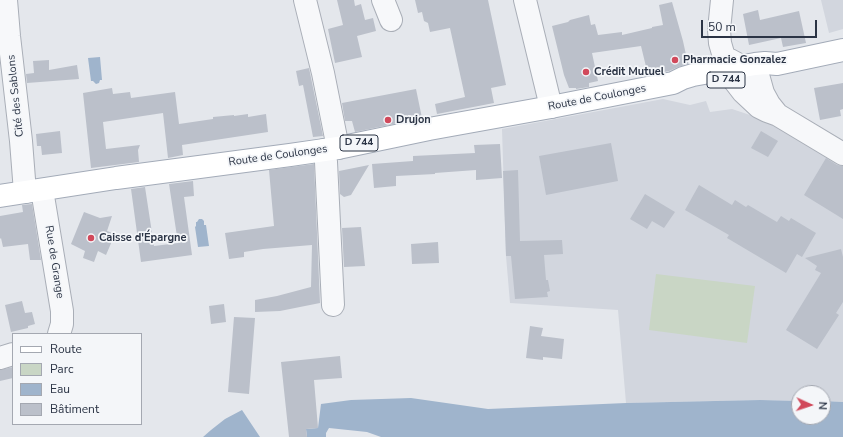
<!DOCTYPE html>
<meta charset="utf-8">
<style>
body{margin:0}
#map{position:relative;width:843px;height:437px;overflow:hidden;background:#e4e7ec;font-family:"Nunito Sans",sans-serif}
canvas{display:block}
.legend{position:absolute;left:12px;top:333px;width:130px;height:92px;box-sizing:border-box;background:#f4f6f9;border:1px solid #a4a8b1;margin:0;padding:5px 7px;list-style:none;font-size:12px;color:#2b3445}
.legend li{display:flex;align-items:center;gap:8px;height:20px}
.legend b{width:20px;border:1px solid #a4a8b1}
.north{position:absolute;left:791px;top:385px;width:40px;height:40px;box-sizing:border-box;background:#f4f6f9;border:1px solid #a4a8b1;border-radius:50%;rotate:93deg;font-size:11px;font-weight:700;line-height:16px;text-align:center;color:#2b3445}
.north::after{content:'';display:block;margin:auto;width:14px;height:18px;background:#d1495b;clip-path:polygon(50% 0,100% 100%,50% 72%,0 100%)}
.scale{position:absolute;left:701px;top:20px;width:116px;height:18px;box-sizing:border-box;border:2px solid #2b3445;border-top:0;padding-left:5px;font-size:12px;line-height:14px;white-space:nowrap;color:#2b3445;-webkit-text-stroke:3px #f4f6f9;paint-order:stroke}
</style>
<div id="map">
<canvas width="843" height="437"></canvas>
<ul class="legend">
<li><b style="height:5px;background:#fff"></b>Route</li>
<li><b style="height:11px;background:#c9d6c5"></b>Parc</li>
<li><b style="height:11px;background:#9fb4cc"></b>Eau</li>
<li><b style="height:11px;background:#bbc0ca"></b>Bâtiment</li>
</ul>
<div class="north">N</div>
<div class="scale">50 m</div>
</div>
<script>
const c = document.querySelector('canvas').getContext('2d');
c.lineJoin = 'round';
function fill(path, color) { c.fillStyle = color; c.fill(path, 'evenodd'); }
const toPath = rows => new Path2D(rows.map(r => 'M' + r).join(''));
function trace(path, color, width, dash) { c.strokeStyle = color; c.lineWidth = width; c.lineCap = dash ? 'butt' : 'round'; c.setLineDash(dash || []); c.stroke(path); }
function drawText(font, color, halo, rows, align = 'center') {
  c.font = font + ' "Nunito Sans",sans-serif'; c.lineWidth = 3.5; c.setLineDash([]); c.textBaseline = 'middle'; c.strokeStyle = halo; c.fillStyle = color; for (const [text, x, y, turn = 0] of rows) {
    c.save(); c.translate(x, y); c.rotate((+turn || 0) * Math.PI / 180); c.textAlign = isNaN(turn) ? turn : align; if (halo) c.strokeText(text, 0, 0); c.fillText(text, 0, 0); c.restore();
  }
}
fill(toPath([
 [821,0,843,0,843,29,829,33],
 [663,99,690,105,706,101,710,112,732,109,774,123,843,162,843,402,823,401,823,393,799,393,799,401,760,400,626,403,618,310,510,303,506,256,502,129]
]), '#d2d6de');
fill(toPath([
 [656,274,755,286,747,343,649,330]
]), '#c9d6c5');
fill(toPath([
 [100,57,102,80,100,80,99,83,96,84,93,81,91,81,88,58],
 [199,219,202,219,204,221,204,225,206,225,209,246,198,247,195,227,196,226,196,222,197,222],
 [411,398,488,409,626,403,760,400,799,401,799,417,823,417,823,401,843,402,843,437,381,437,367,432,329,428,326,433,326,437,307,437,306,429,318,428,321,404,351,400],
 [242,410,260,437,203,437,211,430,225,419]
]), '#9fb4cc');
fill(toPath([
 [337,0,354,0,355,6,361,4,365,20,373,18,376,31,357,36,362,57,335,63,328,29,343,25],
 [415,0,488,0,506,85,491,88,494,103,437,114,435,104,465,97,450,28,430,32,428,23,424,21,422,12,418,13],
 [672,2,683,41,688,64,678,67,669,71,648,75,641,46,592,53,598,81,589,83,589,87,576,89,576,88,569,88,564,75,552,26,568,22,570,20,589,15,591,25,595,24,598,35,622,32,622,35,652,28,652,27,663,25,659,5],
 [758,10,760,20,799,11,806,43,783,47,781,38,749,45,743,14],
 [49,60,49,70,77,65,79,79,27,83,26,74,34,73,33,61],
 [309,68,323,136,313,137,303,85,299,86,296,71],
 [843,83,843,109,840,110,841,116,820,120,814,88],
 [112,88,113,94,130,92,131,98,175,92,179,124,213,119,213,117,234,115,234,116,248,114,248,117,266,114,268,132,182,145,183,155,168,158,163,113,103,122,106,149,140,145,138,150,139,162,91,168,83,93],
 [416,89,422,118,355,132,352,121,345,121,342,103],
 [60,131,62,153,42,155,41,146,37,146,36,134],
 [761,131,778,141,768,157,751,148],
 [611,143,618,181,546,195,539,156],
 [500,144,502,178,476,180,476,170,435,173,435,174,396,176,396,186,374,188,372,164,413,161,413,156,475,153,474,145],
 [826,158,837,165,843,166,843,219,804,195],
 [314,164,320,303,280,311,255,312,255,300,277,296,311,287,312,245,263,249,244,252,244,257,229,259,225,233,274,226,269,170],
 [369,165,351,195,344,197,340,194,339,171],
 [518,170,520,241,562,240,563,254,544,255,546,280,548,280,550,291,547,292,548,297,515,299,511,256,506,256,503,171],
 [193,181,194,196,184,197,192,255,141,262,131,189,145,187,154,246,178,243,169,184],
 [699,185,732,205,735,200,746,207,748,205,777,222,781,216,789,221,791,218,816,233,802,257,797,254,786,273,727,238,729,235,685,210],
 [645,194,675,212,664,228,652,221,647,229,630,219],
 [32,204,41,260,30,260,28,244,3,247,1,238,0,239,0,216,23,212,22,205],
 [84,212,100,218,112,216,107,231,115,234,106,255,98,251,94,262,83,258,85,251,71,244],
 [361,227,365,266,344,267,342,228],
 [438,242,439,263,412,264,411,244],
 [841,249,843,257,843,302,836,313,839,315,817,349,786,330,821,273,815,270,817,266,805,258],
 [22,301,25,313,32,312,35,324,28,326,28,328,11,332,5,305],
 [224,304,226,322,211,324,209,306],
 [234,317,255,318,249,394,228,392],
 [530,326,543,328,541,336,564,339,562,359,543,357,543,360,526,358],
 [340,356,342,378,314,380,318,428,306,429,307,437,289,437,281,362],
 [13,367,13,378,0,381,0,370]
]), '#bbc0ca');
const minor = toPath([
 [6,0,9,36,21,141,25,192],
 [305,0,323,73,338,148],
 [383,0,391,20],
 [525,0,551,107],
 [722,0,719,30,720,43,724,57,729,69,733,79,743,92,759,107,767,111,778,115,843,154],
 [730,60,758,75,763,93,769,104,777,114],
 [324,150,326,162,333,305],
 [42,190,62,311,62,324,59,334],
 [0,358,13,354]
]);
const major = toPath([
 [0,196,116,178,290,155,338,148,429,129,551,107,673,83,683,78,693,75,755,64,765,63,777,64,843,50]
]);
trace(minor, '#a9aeb7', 24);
trace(major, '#a3abb8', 24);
trace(minor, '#f7f8fa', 22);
trace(major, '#fff', 22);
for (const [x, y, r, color] of [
 [675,60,4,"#d1495b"],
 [586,72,4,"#d1495b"],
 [388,120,4,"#d1495b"],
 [91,238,4,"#d1495b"]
]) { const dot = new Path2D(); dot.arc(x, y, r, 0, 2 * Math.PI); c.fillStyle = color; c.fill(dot); trace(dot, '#f4f6f9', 1.5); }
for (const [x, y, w] of [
 [726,80,38],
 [359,143,38]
]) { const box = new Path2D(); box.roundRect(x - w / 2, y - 8, w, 16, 3); c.fillStyle = '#f4f6f9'; c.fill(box); trace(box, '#2b3445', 1); }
drawText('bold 10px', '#2b3445', null, [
 ["D 744",726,80],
 ["D 744",359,143]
]);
drawText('bold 11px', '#2b3445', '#f4f6f9', [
 ["Pharmacie Gonzalez",683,60],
 ["Crédit Mutuel",594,72],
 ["Drujon",396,120],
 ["Caisse d'Épargne",99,238]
], 'left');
drawText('11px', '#2b3445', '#f4f6f9', [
 ["Cité des Sablons",16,96,-96],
 ["Route de Coulonges",597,98,-11],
 ["Route de Coulonges",278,156,-8],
 ["Rue de Grange",54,262,81]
]);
</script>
